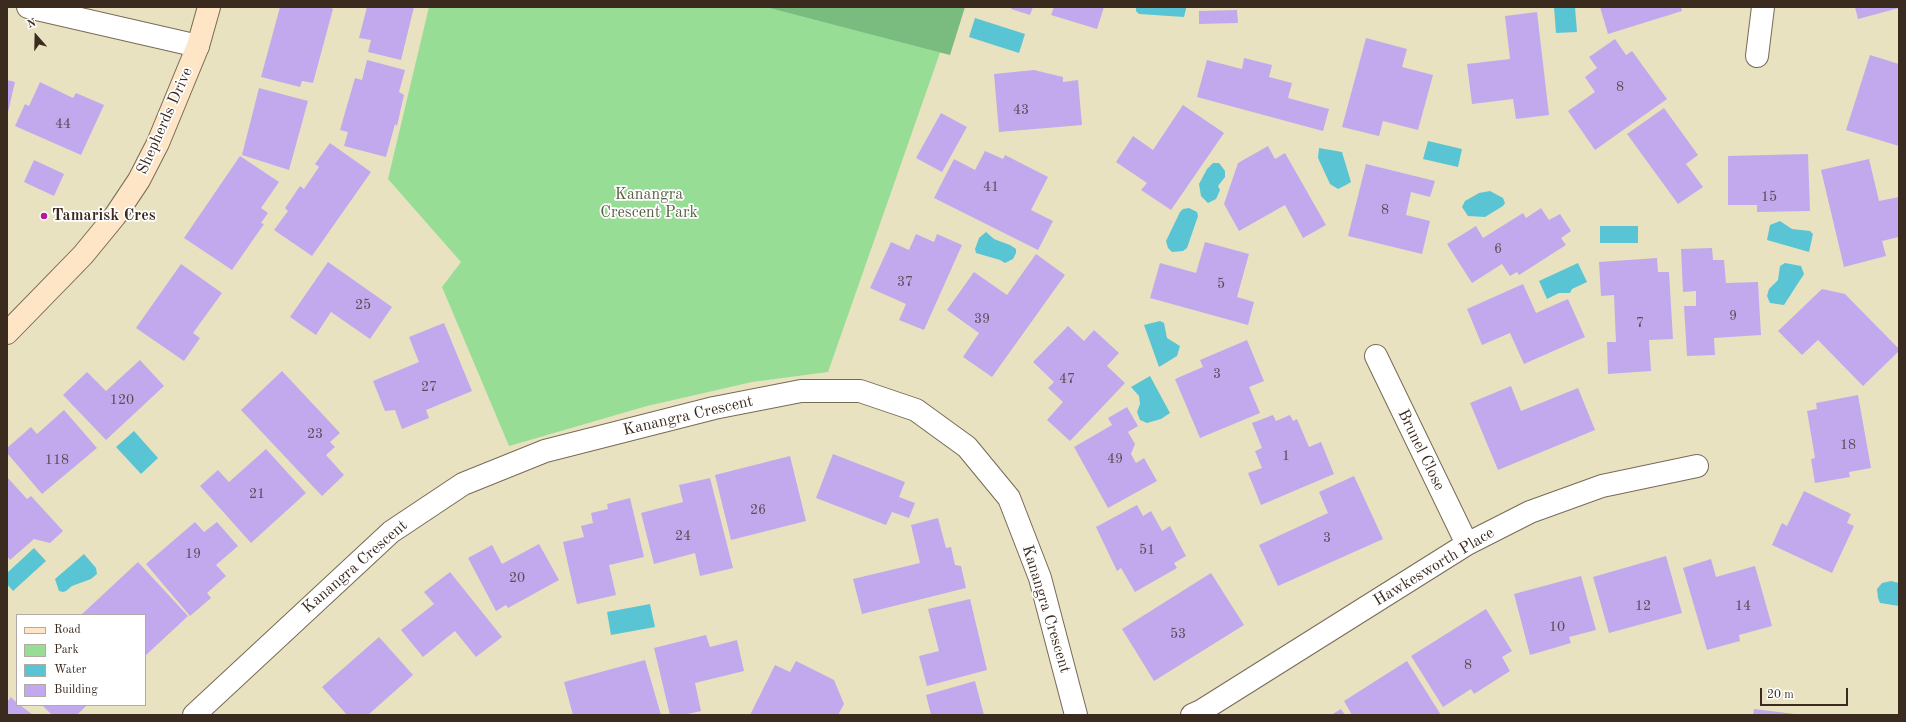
<!DOCTYPE html>
<style>
body{margin:0}
#map{position:relative;width:1906px;height:722px;overflow:hidden;background:#e8e2c0;font-family:"Old Standard TT",serif}
canvas{display:block}
.frame{position:absolute;inset:0;border:8px solid #3b2a1e;pointer-events:none}
.legend{position:absolute;left:16px;top:614px;width:130px;height:92px;box-sizing:border-box;background:#fff;border:1px solid #b1aaa5;margin:0;padding:5px 7px;list-style:none;font-size:12px;color:#3b2a1e}
.legend li{display:flex;align-items:center;gap:8px;height:20px}
.legend b{width:20px;border:1px solid #b1aaa5}
.north{position:absolute;left:16px;top:16px;width:40px;height:40px;-webkit-text-stroke:3px #fff;paint-order:stroke;rotate:340deg;font-size:11px;font-weight:700;line-height:16px;text-align:center;color:#3b2a1e}
.north::after{content:'';display:block;margin:auto;width:14px;height:18px;background:#3b2a1e;clip-path:polygon(50% 0,100% 100%,50% 72%,0 100%)}
.scale{position:absolute;left:1760px;top:688px;width:88px;height:18px;box-sizing:border-box;border:2px solid #3b2a1e;border-top:0;padding-left:5px;font-size:12px;line-height:14px;white-space:nowrap;color:#3b2a1e;-webkit-text-stroke:3px #fff;paint-order:stroke}
</style>
<div id="map">
<canvas width="1906" height="722"></canvas>
<div class="frame"></div>
<ul class="legend">
<li><b style="height:5px;background:#fde5c5"></b>Road</li>
<li><b style="height:11px;background:#98dd96"></b>Park</li>
<li><b style="height:11px;background:#59c5d4"></b>Water</li>
<li><b style="height:11px;background:#c2a9ee"></b>Building</li>
</ul>
<div class="north">N</div>
<div class="scale">20 m</div>
</div>
<script>
const c = document.querySelector('canvas').getContext('2d');
c.lineJoin = 'round';
function fill(path, color) { c.fillStyle = color; c.fill(path, 'evenodd'); }
const toPath = rows => new Path2D(rows.map(r => 'M' + r).join(''));
function trace(path, color, width, dash) { c.strokeStyle = color; c.lineWidth = width; c.lineCap = dash ? 'butt' : 'round'; c.setLineDash(dash || []); c.stroke(path); }
function drawText(font, color, halo, rows, align = 'center') {
  c.font = font + ' "Old Standard TT",serif'; c.lineWidth = 3.5; c.setLineDash([]); c.textBaseline = 'middle'; c.strokeStyle = halo; c.fillStyle = color; for (const [text, x, y, turn = 0] of rows) {
    c.save(); c.translate(x, y); c.rotate((+turn || 0) * Math.PI / 180); c.textAlign = isNaN(turn) ? turn : align; if (halo) c.strokeText(text, 0, 0); c.fillText(text, 0, 0); c.restore();
  }
}
fill(toPath([
 [429,7,870,7,949,27,828,372,752,382,647,406,509,446,442,287,461,262,388,179]
]), '#98dd96');
fill(toPath([
 [766,7,965,7,950,55]
]), '#7abc7f');
fill(toPath([
 [1136,7,1186,7,1186,9,1184,17,1139,14,1136,11],
 [1554,7,1575,7,1577,32,1556,33],
 [975,18,1025,34,1019,53,969,37],
 [1428,141,1462,149,1458,167,1423,159],
 [1319,148,1342,152,1351,182,1346,185,1338,189,1330,184,1318,158],
 [1213,163,1219,163,1225,171,1225,177,1218,186,1220,190,1216,199,1208,203,1201,196,1199,184,1207,169],
 [1490,191,1503,198,1505,203,1503,206,1485,217,1468,216,1462,207,1465,201,1479,193],
 [1189,208,1197,212,1198,216,1187,248,1183,251,1172,252,1168,248,1166,241,1180,212,1183,209],
 [1780,221,1792,229,1810,231,1813,234,1809,252,1767,240,1770,225],
 [1600,226,1638,226,1638,243,1600,243],
 [986,232,994,239,1010,245,1016,249,1016,253,1013,259,1005,263,1000,260,976,253,975,249,979,238],
 [1578,263,1587,282,1572,289,1570,293,1559,293,1547,299,1539,281],
 [1785,263,1801,266,1804,274,1784,305,1770,303,1767,296,1769,289,1778,280,1780,266],
 [1160,321,1164,323,1167,338,1180,346,1177,356,1159,367,1144,325],
 [1150,376,1170,413,1161,419,1147,423,1140,420,1137,412,1140,404,1139,396,1131,387],
 [134,431,158,458,141,474,116,447],
 [34,548,46,561,13,591,7,584,7,573],
 [84,554,96,568,97,574,91,579,72,586,66,591,63,592,59,591,55,579],
 [1891,581,1899,583,1899,606,1880,603,1878,598,1877,589,1882,583],
 [650,604,655,627,611,635,607,612]
]), '#59c5d4');
fill(toPath([
 [280,7,329,7,333,9,313,83,302,81,300,87,261,77],
 [367,7,414,7,401,60,368,52,371,40,359,38],
 [1012,7,1033,7,1030,15,1011,9],
 [1054,7,1104,7,1097,29,1051,15],
 [1600,7,1681,7,1682,11,1608,34],
 [1855,7,1899,7,1899,8,1858,19],
 [1237,10,1238,23,1199,24,1199,11],
 [1537,12,1549,115,1516,119,1513,99,1472,104,1467,64,1510,59,1505,16],
 [1366,38,1407,49,1402,67,1433,75,1418,130,1383,121,1379,136,1342,127],
 [1615,39,1626,55,1632,51,1667,99,1595,150,1568,111,1595,92,1585,77,1597,68,1589,57],
 [1870,55,1899,64,1899,146,1846,130],
 [1244,58,1272,65,1269,77,1292,83,1288,98,1329,109,1323,131,1197,97,1207,60,1242,69],
 [367,60,405,70,399,92,404,95,397,126,395,124,386,157,344,146,348,132,340,130,355,78,362,80],
 [1034,70,1063,77,1063,82,1078,80,1082,125,999,132,994,74],
 [7,80,15,82,8,112,7,112],
 [40,82,73,98,76,93,104,105,81,155,15,126,25,104,29,106],
 [259,88,308,101,289,170,242,155],
 [1183,105,1224,133,1171,210,1141,190,1147,183,1116,162,1133,136,1153,150],
 [1664,108,1698,155,1686,164,1703,187,1678,204,1627,134],
 [941,113,967,127,942,172,916,158],
 [330,143,371,172,312,256,274,230,288,211,285,208,300,186,304,189,319,167,315,164],
 [1268,146,1275,159,1285,153,1326,225,1303,238,1285,205,1239,231,1224,204,1238,163],
 [985,151,1003,159,1005,155,1048,177,1031,210,1053,221,1038,250,934,198,954,159,975,170],
 [1808,154,1810,211,1757,212,1757,205,1728,205,1728,156],
 [240,156,279,182,261,208,268,213,261,223,264,224,232,270,184,238],
 [1869,159,1879,201,1899,197,1899,237,1882,241,1886,256,1844,267,1821,170],
 [34,160,64,174,54,196,24,182],
 [1366,164,1435,181,1430,197,1411,192,1406,215,1430,221,1422,254,1348,236],
 [1541,208,1549,220,1560,214,1571,231,1561,238,1566,245,1519,275,1517,272,1510,276,1502,264,1472,283,1447,244,1476,226,1483,238,1523,213,1526,218],
 [916,234,934,242,937,234,962,245,924,330,899,320,906,304,870,288,891,242,909,250],
 [1205,242,1249,254,1237,297,1254,302,1248,325,1150,298,1160,263,1196,273],
 [1712,248,1713,260,1724,260,1726,283,1758,282,1761,335,1714,338,1715,355,1687,356,1684,306,1696,306,1696,291,1683,292,1681,249],
 [1036,254,1065,275,992,377,963,357,979,333,947,310,974,272,1007,295],
 [1657,258,1658,272,1669,272,1673,339,1649,340,1651,371,1608,374,1607,342,1616,342,1614,295,1601,296,1599,262],
 [328,262,392,307,370,339,331,312,316,335,290,317],
 [181,264,222,293,193,333,200,338,184,361,136,328],
 [1523,284,1536,313,1568,299,1585,337,1524,364,1510,333,1482,345,1467,309],
 [1822,289,1845,294,1899,349,1899,351,1863,386,1818,340,1802,355,1778,331],
 [444,323,472,391,426,410,429,418,402,429,395,410,385,411,373,381,419,362,409,337],
 [1068,326,1084,341,1094,330,1119,353,1107,366,1125,383,1070,441,1047,420,1063,402,1048,388,1054,382,1033,362],
 [1247,340,1264,381,1249,387,1260,413,1200,438,1175,379,1203,367,1200,360],
 [140,360,164,386,106,440,63,395,87,372,106,391],
 [282,371,340,433,330,442,335,447,326,455,344,475,322,496,241,410],
 [1511,386,1521,411,1578,388,1595,430,1498,470,1470,403],
 [1858,395,1871,468,1849,472,1850,477,1815,483,1811,459,1815,458,1807,411,1817,409,1816,403],
 [1127,407,1138,426,1128,432,1135,444,1131,454,1136,463,1144,458,1157,481,1108,508,1074,447,1112,425,1108,418],
 [64,410,97,448,42,494,7,453,7,448,31,427,37,434],
 [1273,415,1276,421,1290,415,1293,421,1297,419,1309,447,1321,442,1334,474,1261,505,1248,473,1262,468,1255,451,1262,448,1252,423],
 [266,449,306,493,251,543,200,486,218,470,229,482],
 [833,454,905,482,899,497,915,503,909,518,892,512,886,525,816,498],
 [790,456,806,521,731,540,715,475],
 [1354,476,1383,539,1278,586,1259,545,1328,513,1319,492],
 [7,477,27,499,31,496,63,531,50,543,34,539,10,560,7,556],
 [710,478,733,568,700,576,695,553,654,564,641,513,683,502,679,485],
 [1804,491,1851,514,1847,523,1854,526,1832,573,1772,545,1782,523,1787,526],
 [630,498,644,557,609,565,616,595,577,604,563,542,584,537,581,526,593,523,591,513,608,509,607,504],
 [1137,505,1143,516,1151,511,1162,531,1170,526,1186,556,1174,563,1177,568,1135,592,1121,568,1117,571,1096,527],
 [938,518,946,548,951,547,955,565,961,566,966,588,862,614,853,579,920,563,911,525],
 [195,522,204,532,217,522,238,546,216,565,226,576,207,593,211,598,190,616,146,564],
 [539,544,559,580,508,608,506,605,496,611,468,558,492,545,502,564],
 [1666,556,1682,613,1609,633,1593,577],
 [1711,559,1716,577,1755,566,1772,626,1739,635,1740,641,1707,650,1683,568],
 [138,562,188,616,145,656,145,615,81,615],
 [450,572,502,637,476,657,455,631,423,657,401,630,434,604,424,592],
 [1211,573,1244,625,1154,681,1122,629],
 [1581,576,1596,630,1569,637,1571,643,1530,655,1514,594],
 [970,599,987,670,927,686,919,656,939,651,928,609],
 [1486,609,1512,651,1502,657,1510,671,1474,694,1471,689,1443,707,1411,656],
 [706,635,710,647,737,640,744,671,695,683,701,711,683,715,670,715,654,648],
 [379,637,413,675,368,715,347,715,322,687],
 [645,660,661,715,573,715,564,682],
 [796,661,834,680,844,704,838,715,750,715,775,665,790,672],
 [1407,661,1441,715,1352,715,1344,701],
 [975,681,984,715,931,715,926,695],
 [11,697,17,703,17,705,20,705,33,715,7,715,7,702],
 [42,705,87,705,77,715,52,715],
 [1341,709,1345,715,1331,715],
 [1754,709,1795,714,1795,715,1753,715]
]), '#c2a9ee');
const street = toPath([
 [28,7,198,46],
 [1757,56,1763,7],
 [1376,356,1467,544],
 [194,715,391,532,463,484,545,451,714,408,801,391,860,391,916,410,967,447,1009,498,1040,578,1076,715],
 [1192,715,1201,711,1467,544,1530,512,1602,486,1697,466]
]);
const secondary = toPath([
 [7,333,83,255,115,216,139,180,158,143,198,46,209,7]
]);
trace(street, '#786a57', 24);
trace(secondary, '#786a57', 24);
trace(street, '#fff', 22);
trace(secondary, '#fde5c5', 22);
for (const [x, y, r, color] of [
 [44,216,4,"#b5179e"]
]) { const dot = new Path2D(); dot.arc(x, y, r, 0, 2 * Math.PI); c.fillStyle = color; c.fill(dot); trace(dot, '#fff', 1.5); }
drawText('14px', '#5d4a52', null, [
 ["8",1620,87],
 ["43",1021,110],
 ["44",63,124],
 ["41",991,187],
 ["15",1769,197],
 ["8",1385,210],
 ["6",1498,249],
 ["37",905,282],
 ["5",1221,284],
 ["25",363,305],
 ["9",1733,316],
 ["39",982,319],
 ["7",1640,323],
 ["3",1217,374],
 ["47",1067,379],
 ["27",429,387],
 ["120",122,400],
 ["23",315,434],
 ["18",1848,445],
 ["1",1286,456],
 ["49",1115,459],
 ["118",57,460],
 ["21",257,494],
 ["26",758,510],
 ["24",683,536],
 ["3",1327,538],
 ["51",1147,550],
 ["19",193,554],
 ["20",517,578],
 ["12",1643,606],
 ["14",1743,606],
 ["10",1557,627],
 ["53",1178,634],
 ["8",1468,665]
]);
drawText('16px', '#3b2a1e', '#fff', [
 ["Shepherds Drive",165,121,-66],
 ["Kanangra Crescent",688,416,-13],
 ["Brunel Close",1421,450,64],
 ["Kanangra Crescent",355,567,-41],
 ["Hawkesworth Place",1434,567,-31],
 ["Kanangra Crescent",1046,609,73]
]);
drawText('16px', '#576042', '#fff', [
 ["Kanangra",649,195],
 ["Crescent Park",649,213]
]);
drawText('bold 16px', '#3b2a1e', '#fff', [
 ["Tamarisk Cres",52,216]
], 'left');
</script>
